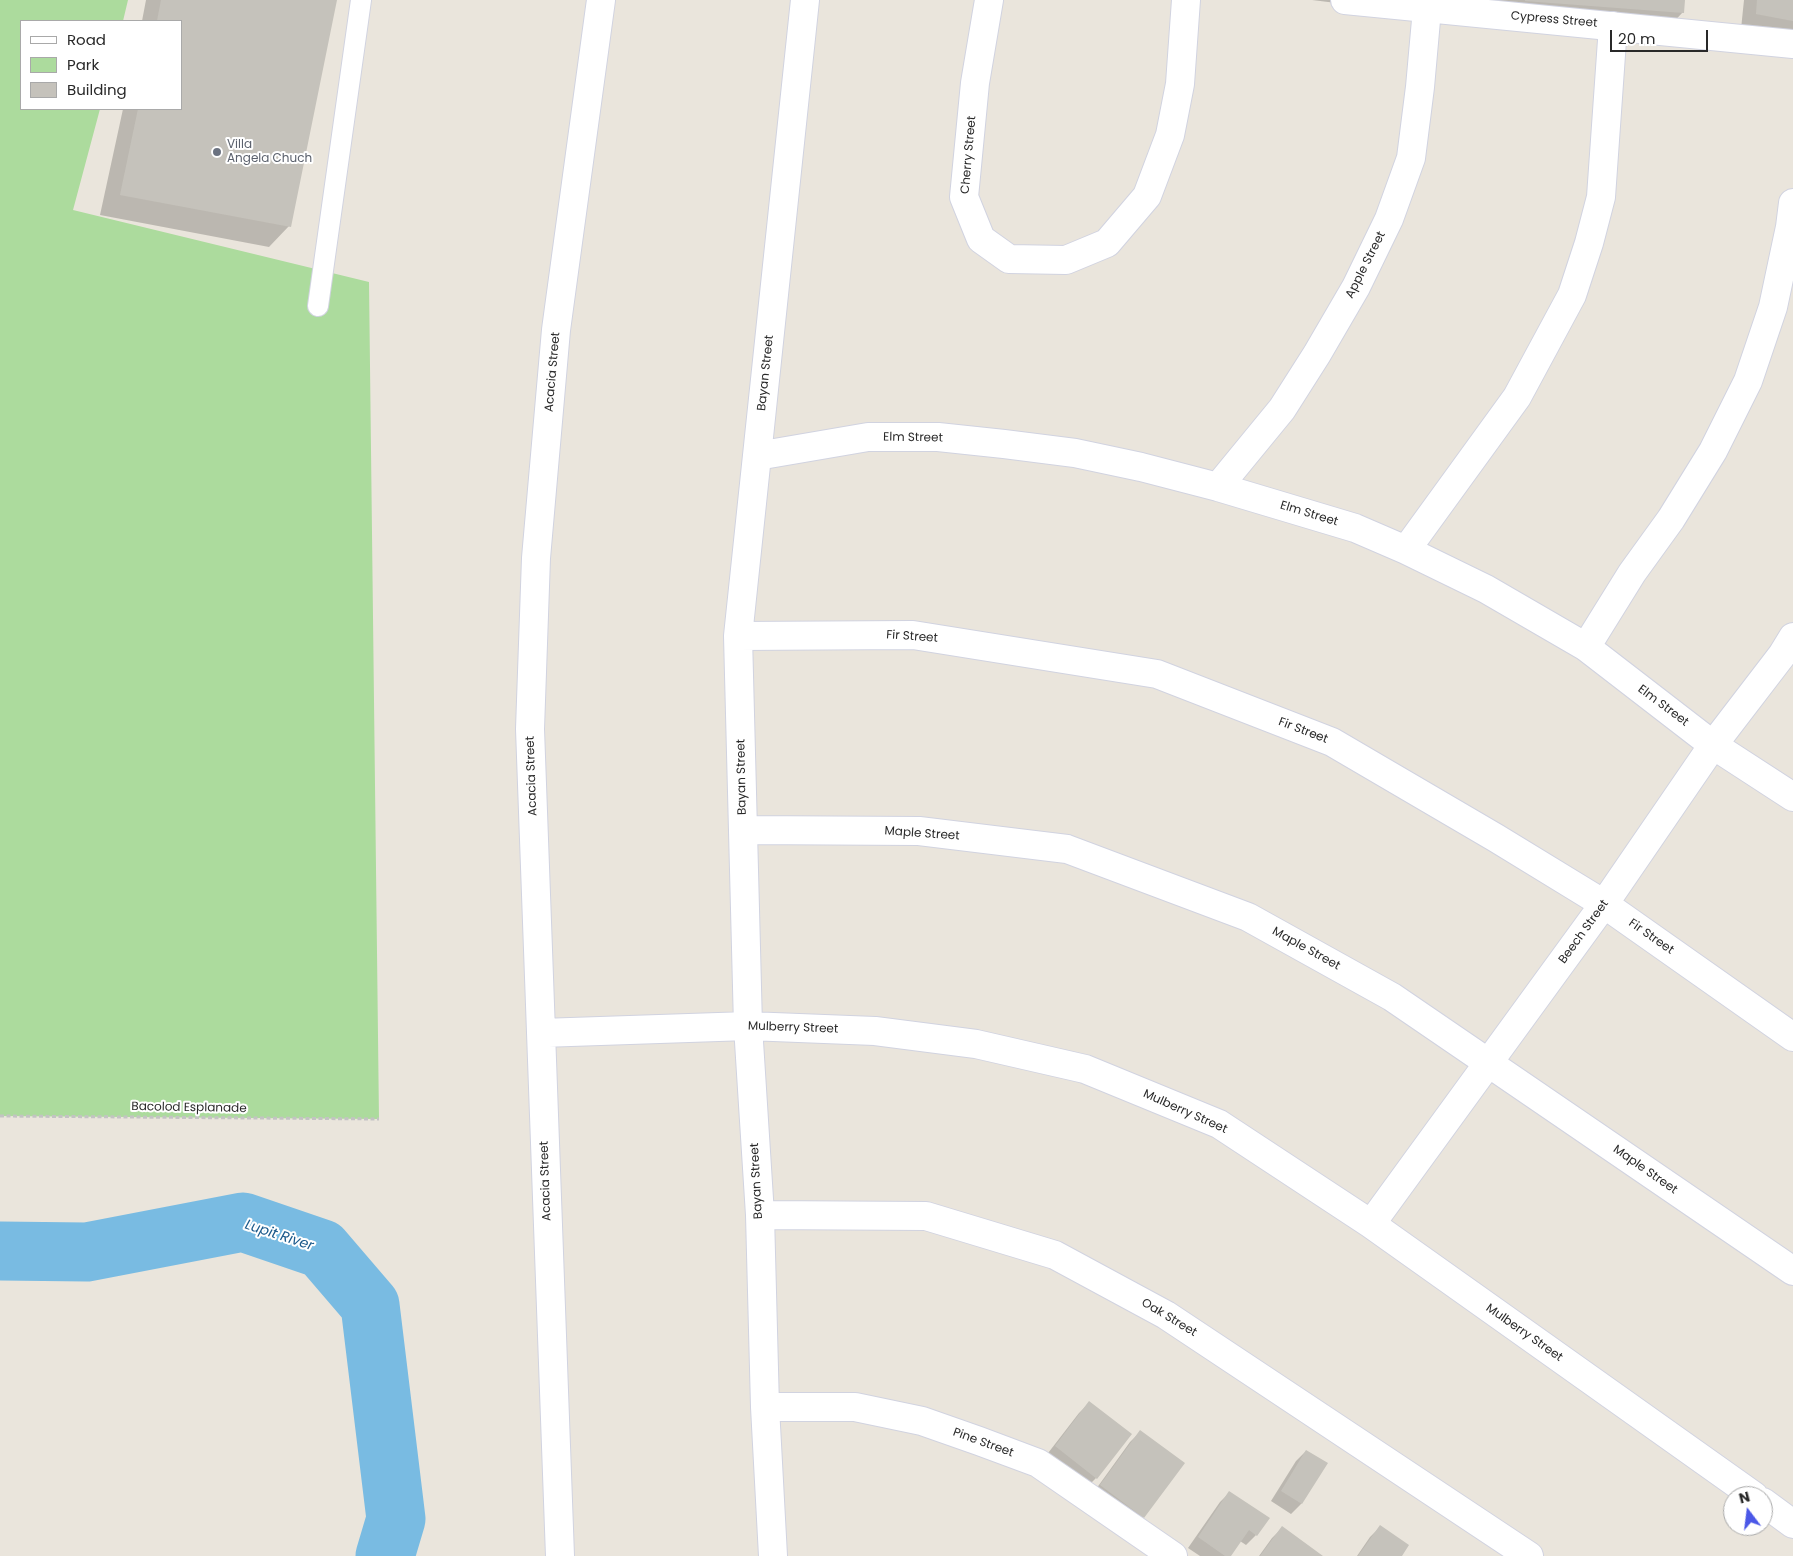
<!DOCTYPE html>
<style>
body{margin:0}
#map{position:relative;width:1793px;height:1556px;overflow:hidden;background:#eae5dc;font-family:Poppins,sans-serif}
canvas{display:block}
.legend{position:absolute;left:20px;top:20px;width:162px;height:90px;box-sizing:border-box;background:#fff;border:1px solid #a9a9a9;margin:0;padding:6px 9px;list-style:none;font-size:15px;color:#292929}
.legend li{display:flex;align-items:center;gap:10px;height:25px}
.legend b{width:25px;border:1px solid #a9a9a9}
.north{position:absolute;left:1723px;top:1486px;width:50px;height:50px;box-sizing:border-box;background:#fff;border:1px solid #a9a9a9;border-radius:50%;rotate:345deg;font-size:14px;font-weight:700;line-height:20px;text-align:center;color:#292929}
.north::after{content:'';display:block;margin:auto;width:18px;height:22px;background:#4b58e7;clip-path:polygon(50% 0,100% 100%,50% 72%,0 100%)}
.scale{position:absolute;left:1610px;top:30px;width:98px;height:22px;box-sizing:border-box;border:2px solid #292929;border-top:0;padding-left:6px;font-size:15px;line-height:18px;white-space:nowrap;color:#292929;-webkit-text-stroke:4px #fff;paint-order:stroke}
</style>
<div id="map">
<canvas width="1793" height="1556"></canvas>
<ul class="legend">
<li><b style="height:6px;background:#fff"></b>Road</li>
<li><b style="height:14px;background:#acdb9d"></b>Park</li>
<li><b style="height:14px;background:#c5c2bb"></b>Building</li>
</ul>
<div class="north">N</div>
<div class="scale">20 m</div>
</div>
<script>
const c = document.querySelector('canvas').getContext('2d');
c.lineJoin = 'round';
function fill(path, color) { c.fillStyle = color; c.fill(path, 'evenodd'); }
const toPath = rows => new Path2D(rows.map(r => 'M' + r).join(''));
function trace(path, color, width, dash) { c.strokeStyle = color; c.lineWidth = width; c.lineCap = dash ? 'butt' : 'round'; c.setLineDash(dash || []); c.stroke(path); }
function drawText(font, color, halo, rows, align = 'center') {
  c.font = font + ' Poppins,sans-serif'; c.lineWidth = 4; c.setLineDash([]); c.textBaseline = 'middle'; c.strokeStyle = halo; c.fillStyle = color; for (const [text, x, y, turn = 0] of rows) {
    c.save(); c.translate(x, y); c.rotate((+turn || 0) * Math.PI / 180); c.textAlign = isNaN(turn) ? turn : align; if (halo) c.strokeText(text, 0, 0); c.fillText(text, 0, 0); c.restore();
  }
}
fill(toPath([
 [0,0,128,0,123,21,21,21,21,109,100,109,73,210,369,282,379,1119,0,1116]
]), '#acdb9d');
fill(toPath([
 [146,0,336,0,289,226,269,247,100,215,123,109,181,109,181,21,142,21],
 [1312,0,1684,0,1683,12,1668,28,1433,15],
 [1744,0,1793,0,1793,38,1741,29],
 [1089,1403,1096,1478,1086,1488,1045,1457,1079,1413],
 [1140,1432,1143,1517,1133,1527,1091,1496,1130,1442],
 [1306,1451,1326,1464,1301,1504,1291,1514,1271,1501,1296,1461],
 [1230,1492,1256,1535,1246,1545,1240,1541,1229,1556,1200,1556,1188,1548,1220,1502],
 [1380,1527,1400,1556,1357,1556,1370,1537],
 [1282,1528,1321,1556,1259,1556,1272,1538]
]), '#0003');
trace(toPath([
 [0,1251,87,1252,243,1222,322,1249,370,1305,396,1519,385,1556]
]), '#79bbe2', 59);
fill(toPath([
 [161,0,337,0,291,227,120,195,138,109,181,109,181,21,157,21],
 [1525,0,1685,0,1684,13,1525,1],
 [1757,0,1793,0,1793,21,1756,14],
 [1089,1401,1132,1434,1097,1479,1055,1446],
 [1140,1430,1185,1463,1144,1518,1100,1485],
 [1306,1450,1328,1463,1302,1504,1281,1491],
 [1229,1491,1270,1518,1257,1536,1249,1530,1231,1556,1225,1556,1198,1537],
 [1380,1525,1409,1545,1402,1556,1358,1556],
 [1282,1526,1323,1556,1260,1556]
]), '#c5c2bb');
const service = toPath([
 [318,306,361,0]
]);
const minor = toPath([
 [989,0,975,83,964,197,981,239,1009,259,1066,260,1107,243,1147,196,1170,135,1180,84,1186,0],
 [1345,0,1793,44],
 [757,456,868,437,938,437,1004,444,1075,453,1141,467,1218,487,1355,528,1406,550,1486,589,1586,647,1713,745,1793,797],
 [1218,487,1282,409,1317,354,1356,287,1389,219,1411,158,1420,87,1427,9],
 [1406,550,1517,397,1572,295,1589,243,1601,197,1613,26],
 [738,636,913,635,1157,674,1332,742,1496,838,1604,904,1793,1037],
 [1586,647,1632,573,1671,519,1713,451,1748,381,1773,307,1790,227,1793,203],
 [743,830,919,831,1067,849,1248,917,1392,997,1793,1271],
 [541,1033,748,1026,875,1031,976,1044,1085,1069,1219,1124,1371,1224,1754,1496],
 [760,1215,926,1216,1055,1255,1166,1315,1529,1556],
 [1371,1224,1604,904,1713,745,1782,655,1793,637],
 [765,1407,855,1407,922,1421,979,1441,1038,1463,1173,1556],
 [1763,1502,1793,1524],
 [560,1556,530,729,536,558,556,330,601,0],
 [773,1556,765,1407,760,1215,748,1026,738,636,805,0]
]);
trace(service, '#d1d3e0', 22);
trace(minor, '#d1d3e0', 30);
trace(toPath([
 [0,1116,379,1119]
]), '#c3c3c3', 3, [4, 2.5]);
trace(service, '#fff', 20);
trace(minor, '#fff', 28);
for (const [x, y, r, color] of [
 [217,152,5,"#6b7280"]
]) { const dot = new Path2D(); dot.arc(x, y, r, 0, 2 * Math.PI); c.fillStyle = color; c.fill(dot); trace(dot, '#fff', 2); }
drawText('12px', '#292929', '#fff', [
 ["Cypress Street",1554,20,5],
 ["Cherry Street",969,155,-85],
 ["Apple Street",1366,265,-63],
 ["Acacia Street",553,372,-85],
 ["Bayan Street",766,373,-84],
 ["Elm Street",913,438,1],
 ["Elm Street",1309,514,17],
 ["Fir Street",912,637,4],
 ["Elm Street",1663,706,37],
 ["Fir Street",1303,731,21],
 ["Acacia Street",532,776,-92],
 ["Bayan Street",742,777,-91],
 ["Maple Street",922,834,4],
 ["Beech Street",1584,932,-54],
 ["Fir Street",1651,937,35],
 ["Maple Street",1306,949,29],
 ["Mulberry Street",793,1028,2],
 ["Bacolod Esplanade",189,1108,1],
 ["Mulberry Street",1185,1112,24],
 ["Maple Street",1645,1170,35],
 ["Acacia Street",546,1181,-92],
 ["Bayan Street",757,1181,-93],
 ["Oak Street",1169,1318,31],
 ["Mulberry Street",1524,1333,35],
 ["Pine Street",983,1443,20]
]);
drawText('12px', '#5b616d', '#fff', [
 ["Villa",227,145],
 ["Angela Chuch",227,159]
], 'left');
drawText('italic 14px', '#1a598b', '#fff', [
 ["Lupit River",279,1236,18]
]);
</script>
